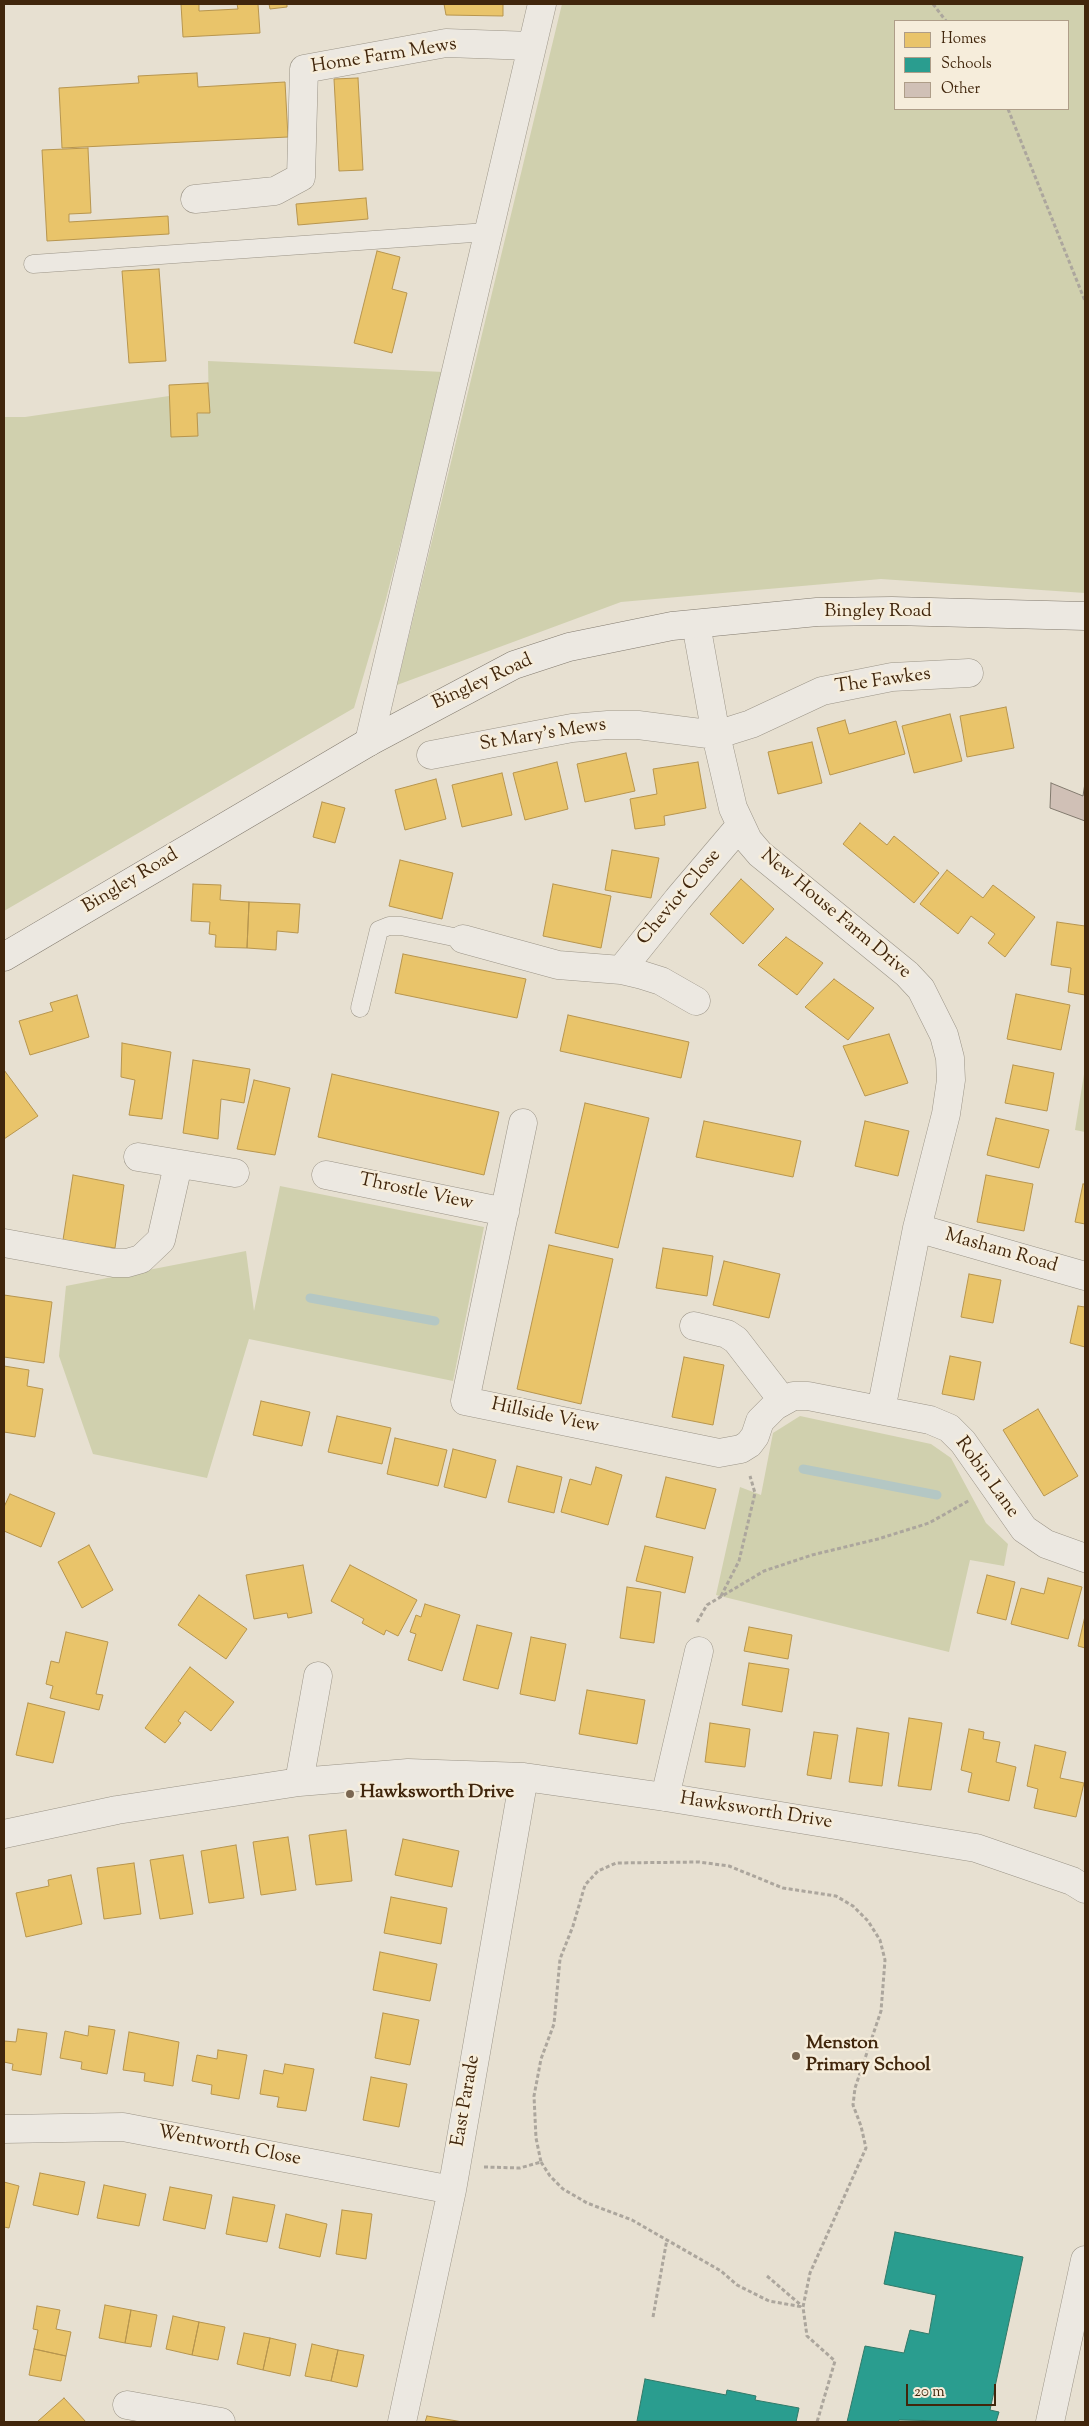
<!DOCTYPE html>
<style>
body{margin:0}
#map{position:relative;width:1089px;height:2426px;overflow:hidden;background:#e7e0d1;font-family:"Sorts Mill Goudy",serif}
canvas{display:block}
.frame{position:absolute;inset:0;border:5px solid #41260c;pointer-events:none}
.legend{position:absolute;left:894px;top:20px;width:175px;height:90px;box-sizing:border-box;background:#f6eddb;border:1px solid #ae9d88;margin:0;padding:6px 9px;list-style:none;font-size:15px;color:#41260c}
.legend li{display:flex;align-items:center;gap:10px;height:25px}
.legend b{width:25px;border:1px solid #ae9d88}
.scale{position:absolute;left:906px;top:2384px;width:90px;height:22px;box-sizing:border-box;border:2px solid #41260c;border-top:0;padding-left:6px;font-size:15px;line-height:18px;white-space:nowrap;color:#41260c;-webkit-text-stroke:4px #f6eddb;paint-order:stroke}
</style>
<div id="map">
<canvas width="1089" height="2426"></canvas>
<div class="frame"></div>
<ul class="legend">
<li><b style="height:14px;background:#e9c46a"></b>Homes</li>
<li><b style="height:14px;background:#2a9d8f"></b>Schools</li>
<li><b style="height:14px;background:#d0c0b6"></b>Other</li>
</ul>
<div class="scale">20 m</div>
</div>
<script>
const c = document.querySelector('canvas').getContext('2d');
c.lineJoin = 'round';
function fill(path, color) { c.fillStyle = color; c.fill(path, 'evenodd'); }
const toPath = rows => new Path2D(rows.map(r => 'M' + r).join(''));
function trace(path, color, width, dash) { c.strokeStyle = color; c.lineWidth = width; c.lineCap = dash ? 'butt' : 'round'; c.setLineDash(dash || []); c.stroke(path); }
function drawText(font, color, halo, rows, align = 'center') {
  c.font = font + ' "Sorts Mill Goudy",serif'; c.lineWidth = 5; c.setLineDash([]); c.textBaseline = 'middle'; c.strokeStyle = halo; c.fillStyle = color; for (const [text, x, y, turn = 0] of rows) {
    c.save(); c.translate(x, y); c.rotate((+turn || 0) * Math.PI / 180); c.textAlign = isNaN(turn) ? turn : align; if (halo) c.strokeText(text, 0, 0); c.fillText(text, 0, 0); c.restore();
  }
}
fill(toPath([
 [562,4,1085,4,1085,593,881,579,621,602,397,685],
 [895,21,1068,21,1068,109,895,109],
 [208,361,444,372,386,599,354,708,4,911,4,417,25,417,169,396,171,414,209,413],
 [1085,1068,1085,1132,1075,1130],
 [280,1186,484,1227,453,1381,249,1339,207,1478,93,1454,59,1356,66,1286,246,1251,254,1311],
 [800,1416,931,1444,951,1458,986,1523,1008,1544,1004,1566,970,1560,949,1652,716,1595,740,1487,761,1495,773,1433]
]), '#d0d0ae');
const homes = toPath([
 [181,4,199,4,199,11,238,9,237,4,258,4,260,33,183,37,181,4],
 [269,4,287,4,287,7,270,9,269,4],
 [444,4,503,4,503,16,446,15,444,4],
 [197,73,198,87,285,82,288,137,62,148,59,88,139,83,138,76,197,73],
 [358,78,363,170,339,171,334,79,358,78],
 [88,148,91,213,69,214,69,222,168,216,169,234,47,241,42,150,88,148],
 [366,198,368,219,298,225,296,204,366,198],
 [377,251,400,257,392,289,407,293,392,353,354,343,377,251],
 [159,269,166,361,129,363,122,271,159,269],
 [208,383,210,413,197,413,198,436,171,437,169,385,208,383],
 [1006,707,1014,748,967,757,960,716,1006,707],
 [950,714,962,761,914,773,902,726,950,714],
 [845,720,849,734,896,721,905,754,830,775,817,728,845,720],
 [812,742,822,783,778,794,768,752,812,742],
 [626,753,635,791,585,802,577,764,626,753],
 [557,762,568,809,525,820,513,773,557,762],
 [698,762,706,808,664,816,665,825,635,829,630,799,657,794,653,769,698,762],
 [502,773,512,815,462,827,452,785,502,773],
 [436,779,446,819,405,830,395,790,436,779],
 [322,802,345,808,335,843,313,837,322,802],
 [860,823,887,845,894,836,939,873,914,903,843,844,860,823],
 [612,850,659,858,651,898,605,890,612,850],
 [400,860,453,873,442,919,389,906,400,860],
 [947,870,983,898,993,885,1035,917,1005,957,988,943,995,934,971,916,958,934,920,904,947,870],
 [741,879,774,909,743,944,710,914,741,879],
 [193,884,221,885,220,900,249,902,247,948,215,947,216,935,209,934,210,922,191,921,193,884],
 [553,884,611,896,601,948,543,936,553,884],
 [249,902,300,904,298,933,277,931,276,950,247,948,249,902],
 [1057,922,1085,926,1085,995,1068,992,1071,968,1051,965,1057,922],
 [786,937,823,963,797,995,758,965,786,937],
 [403,954,526,979,517,1018,395,993,403,954],
 [834,979,874,1008,848,1040,805,1007,834,979],
 [1016,994,1070,1005,1061,1050,1007,1039,1016,994],
 [77,995,89,1037,30,1055,19,1021,53,1011,50,1003,77,995],
 [568,1015,689,1042,681,1078,560,1051,568,1015],
 [889,1034,908,1083,865,1096,843,1046,889,1034],
 [122,1043,171,1052,162,1119,129,1115,135,1080,121,1077,122,1043],
 [193,1060,250,1069,244,1103,221,1099,218,1139,183,1133,193,1060],
 [1013,1065,1054,1073,1047,1111,1005,1103,1013,1065],
 [4,1070,38,1116,4,1139,4,1070],
 [332,1074,499,1112,484,1175,318,1137,332,1074],
 [254,1080,290,1088,275,1155,237,1149,254,1080],
 [585,1103,649,1118,618,1248,555,1233,585,1103],
 [996,1118,1049,1130,1039,1168,987,1155,996,1118],
 [704,1121,801,1141,793,1177,696,1157,704,1121],
 [865,1121,909,1131,898,1176,855,1166,865,1121],
 [73,1175,124,1185,115,1248,63,1240,73,1175],
 [986,1175,1033,1184,1024,1231,977,1222,986,1175],
 [1083,1184,1085,1184,1085,1224,1075,1222,1083,1184],
 [549,1245,613,1259,581,1404,517,1389,549,1245],
 [663,1248,713,1256,707,1296,656,1288,663,1248],
 [724,1261,780,1274,769,1318,713,1305,724,1261],
 [969,1274,1001,1280,993,1323,961,1317,969,1274],
 [4,1295,52,1302,44,1363,4,1357,4,1295],
 [1078,1306,1085,1307,1085,1347,1070,1343,1078,1306],
 [950,1356,981,1362,974,1400,942,1394,950,1356],
 [684,1357,724,1365,713,1425,672,1417,684,1357],
 [4,1366,29,1370,27,1386,43,1389,35,1437,4,1432,4,1366],
 [261,1401,310,1412,302,1446,253,1435,261,1401],
 [1038,1409,1078,1476,1044,1496,1003,1430,1038,1409],
 [337,1416,391,1428,382,1464,328,1452,337,1416],
 [395,1438,447,1450,438,1486,387,1474,395,1438],
 [453,1449,496,1460,486,1498,444,1487,453,1449],
 [517,1466,562,1477,554,1513,508,1502,517,1466],
 [596,1467,622,1475,608,1525,561,1512,570,1479,591,1485,596,1467],
 [666,1477,716,1489,705,1529,656,1517,666,1477],
 [10,1494,55,1513,41,1547,4,1531,4,1507,10,1494],
 [89,1545,113,1590,82,1608,58,1562,89,1545],
 [645,1546,693,1557,685,1593,636,1581,645,1546],
 [303,1565,312,1613,288,1618,287,1613,254,1619,246,1575,303,1565],
 [350,1565,417,1600,398,1636,386,1630,384,1635,362,1623,364,1619,331,1601,350,1565],
 [987,1575,1015,1582,1006,1620,977,1613,987,1575],
 [1048,1578,1082,1587,1068,1639,1011,1624,1021,1588,1044,1594,1048,1578],
 [627,1587,661,1592,654,1643,620,1638,627,1587],
 [199,1595,247,1629,226,1659,178,1625,199,1595],
 [425,1604,460,1615,442,1671,408,1660,416,1634,410,1632,416,1615,421,1617,425,1604],
 [1085,1616,1085,1648,1078,1646,1085,1616],
 [477,1625,512,1633,498,1689,463,1680,477,1625],
 [749,1627,792,1635,788,1659,744,1651,749,1627],
 [66,1632,108,1642,96,1694,103,1695,99,1710,50,1698,53,1686,46,1684,51,1661,59,1663,66,1632],
 [531,1637,566,1644,555,1701,520,1694,531,1637],
 [749,1663,789,1669,782,1712,742,1705,749,1663],
 [190,1667,234,1702,211,1731,185,1711,178,1721,181,1723,165,1743,145,1728,190,1667],
 [587,1690,645,1700,637,1744,579,1734,587,1690],
 [28,1703,65,1712,53,1763,16,1755,28,1703],
 [909,1718,942,1723,931,1790,898,1786,909,1718],
 [710,1723,750,1729,745,1767,705,1762,710,1723],
 [857,1728,889,1733,882,1786,849,1782,857,1728],
 [969,1729,984,1732,983,1739,1000,1742,996,1762,1016,1767,1009,1801,968,1792,972,1773,961,1770,969,1729],
 [814,1732,838,1735,831,1779,807,1775,814,1732],
 [1035,1745,1066,1752,1060,1778,1084,1783,1076,1817,1034,1808,1038,1789,1027,1786,1035,1745],
 [346,1830,352,1881,316,1885,309,1835,346,1830],
 [288,1837,296,1890,261,1895,253,1842,288,1837],
 [403,1839,459,1851,452,1887,395,1875,403,1839],
 [236,1845,244,1898,209,1903,201,1851,236,1845],
 [183,1855,193,1914,160,1919,150,1860,183,1855],
 [134,1863,141,1914,104,1919,97,1868,134,1863],
 [71,1875,82,1924,26,1937,16,1893,49,1886,48,1880,71,1875],
 [391,1897,447,1908,441,1944,384,1933,391,1897],
 [380,1952,437,1964,430,2001,373,1990,380,1952],
 [383,2013,419,2020,410,2065,375,2058,383,2013],
 [89,2026,115,2030,107,2074,81,2069,82,2062,60,2058,65,2031,88,2036,89,2026],
 [18,2029,47,2033,41,2075,12,2070,13,2064,4,2062,4,2041,16,2042,18,2029],
 [129,2032,179,2042,173,2086,144,2081,145,2073,123,2070,129,2032],
 [218,2050,247,2055,239,2099,211,2094,212,2085,192,2081,197,2055,217,2059,218,2050],
 [285,2064,314,2069,306,2111,277,2107,279,2097,260,2094,264,2070,283,2074,285,2064],
 [371,2077,407,2084,399,2127,363,2120,371,2077],
 [40,2173,85,2182,78,2215,33,2205,40,2173],
 [4,2182,19,2186,9,2228,4,2227,4,2182],
 [104,2185,146,2194,139,2226,97,2218,104,2185],
 [170,2187,212,2195,205,2229,163,2220,170,2187],
 [233,2197,275,2205,267,2242,226,2234,233,2197],
 [342,2210,372,2214,366,2259,336,2254,342,2210],
 [286,2214,327,2224,320,2257,279,2248,286,2214],
 [105,2305,131,2310,125,2343,99,2338,105,2305],
 [37,2306,60,2310,56,2329,71,2332,66,2356,34,2349,38,2330,33,2329,37,2306],
 [131,2310,157,2315,151,2347,125,2343,131,2310],
 [173,2316,199,2322,192,2355,166,2349,173,2316],
 [199,2322,225,2327,218,2360,192,2355,199,2322],
 [244,2333,270,2338,263,2370,237,2364,244,2333],
 [270,2338,296,2344,290,2376,263,2370,270,2338],
 [312,2344,338,2350,331,2381,305,2376,312,2344],
 [34,2349,66,2356,61,2381,29,2375,34,2349],
 [338,2350,364,2355,357,2387,331,2381,338,2350],
 [64,2398,86,2422,37,2422,64,2398],
 [427,2416,463,2422,425,2422,427,2416]
]);
fill(homes, '#e9c46a');
trace(homes, '#b7954e', 1);
const schools = toPath([
 [895,2232,1023,2257,990,2410,999,2412,996,2422,899,2420,898,2422,847,2422,865,2346,904,2353,910,2330,929,2334,936,2295,884,2284,895,2232],
 [645,2379,726,2395,727,2390,756,2396,755,2400,799,2408,796,2422,637,2421,645,2379]
]);
fill(schools, '#2a9d8f');
trace(schools, '#317968', 1);
trace(toPath([
 [310,1298,435,1321],
 [803,1469,937,1495]
]), '#b4c7c4', 9);
const building = toPath([
 [1051,783,1083,796,1085,783,1085,821,1050,808,1051,783]
]);
fill(building, '#d0c0b6');
trace(building, '#827a6e', 1);
const lane = toPath([
 [33,264,487,232],
 [360,1008,379,930,389,926,401,926,463,939]
]);
const street = toPath([
 [195,199,275,191,301,177,304,69,446,43,532,46],
 [696,624,716,735,733,808,748,840,760,854,907,974,921,989,944,1035,950,1058,951,1080,946,1114,917,1228,881,1410],
 [369,742,542,4],
 [431,755,572,728,608,725,638,725,716,735,751,724,822,691,892,677,969,673],
 [463,939,558,965,621,970,642,975,661,981,696,1001],
 [621,970,678,899,740,826],
 [523,1123,465,1401,719,1453,741,1449,749,1444,755,1436,760,1421,775,1406,793,1396,808,1396,930,1420,949,1428,963,1442,1024,1529,1046,1544,1085,1558],
 [138,1157,235,1173],
 [326,1175,505,1212],
 [917,1228,1085,1276],
 [4,1243,114,1263,127,1263,141,1259,161,1240,178,1165],
 [694,1326,727,1334,736,1340,783,1401],
 [299,1782,318,1676],
 [665,1797,699,1651],
 [4,1834,117,1810,299,1782,408,1773,524,1777,665,1797,976,1848,1072,1881,1085,1889],
 [4,2129,123,2127,452,2190],
 [127,2405,221,2422],
 [402,2422,452,2190,524,1777],
 [1050,2422,1085,2260]
]);
const secondary = toPath([
 [4,957,369,742,514,665,569,647,672,626,817,612,892,611,1085,616]
]);
trace(lane, '#9b9487', 19);
trace(street, '#9b9487', 29);
trace(secondary, '#827a6e', 29);
trace(toPath([
 [933,4,946,21],
 [1008,109,1085,301],
 [721,1596,739,1561,755,1493,750,1476],
 [697,1622,707,1605,764,1571,812,1555,878,1539,929,1523,970,1500],
 [541,2162,550,2176,563,2189,587,2203,632,2220,721,2271,737,2285,769,2301,803,2307],
 [484,2167,520,2168,541,2162,536,2138,534,2096,541,2059,554,2024,560,1959,573,1926,585,1885,598,1871,616,1863,699,1862,729,1866,783,1888,836,1896,853,1906,868,1921,880,1940,885,1960,881,2011,855,2088,853,2105,861,2126,866,2148,810,2273,803,2307,807,2336,835,2361,817,2422],
 [767,2276,802,2306],
 [653,2317,667,2239]
]), '#aca69d', 3, [4, 2.5]);
trace(lane, '#ece8e1', 18);
trace(street, '#ece8e1', 28);
trace(secondary, '#ece8e1', 28);
for (const [x, y, r, color] of [
 [350,1794,5,"#7b6751"],
 [796,2056,5,"#7b6751"]
]) { const dot = new Path2D(); dot.arc(x, y, r, 0, 2 * Math.PI); c.fillStyle = color; c.fill(dot); trace(dot, '#f6eddb', 2); }
drawText('19px', '#41260c', '#f6eddb', [
 ["Home Farm Mews",384,57,-9],
 ["Bingley Road",878,613],
 ["The Fawkes",883,682,-8],
 ["Bingley Road",483,683,-25],
 ["St Mary's Mews",543,736,-9],
 ["Bingley Road",131,882,-31],
 ["Cheviot Close",680,898,-50],
 ["New House Farm Drive",835,915,40],
 ["Throstle View",416,1193,12],
 ["Masham Road",1001,1252,16],
 ["Hillside View",545,1417,12],
 ["Robin Lane",986,1478,54],
 ["Hawksworth Drive",756,1812,9],
 ["East Parade",467,2101,-80],
 ["Wentworth Close",229,2147,11]
]);
drawText('bold 19px', '#41260c', '#f6eddb', [
 ["Hawksworth Drive",360,1794],
 ["Menston",806,2045],
 ["Primary School",806,2067]
], 'left');
</script>
